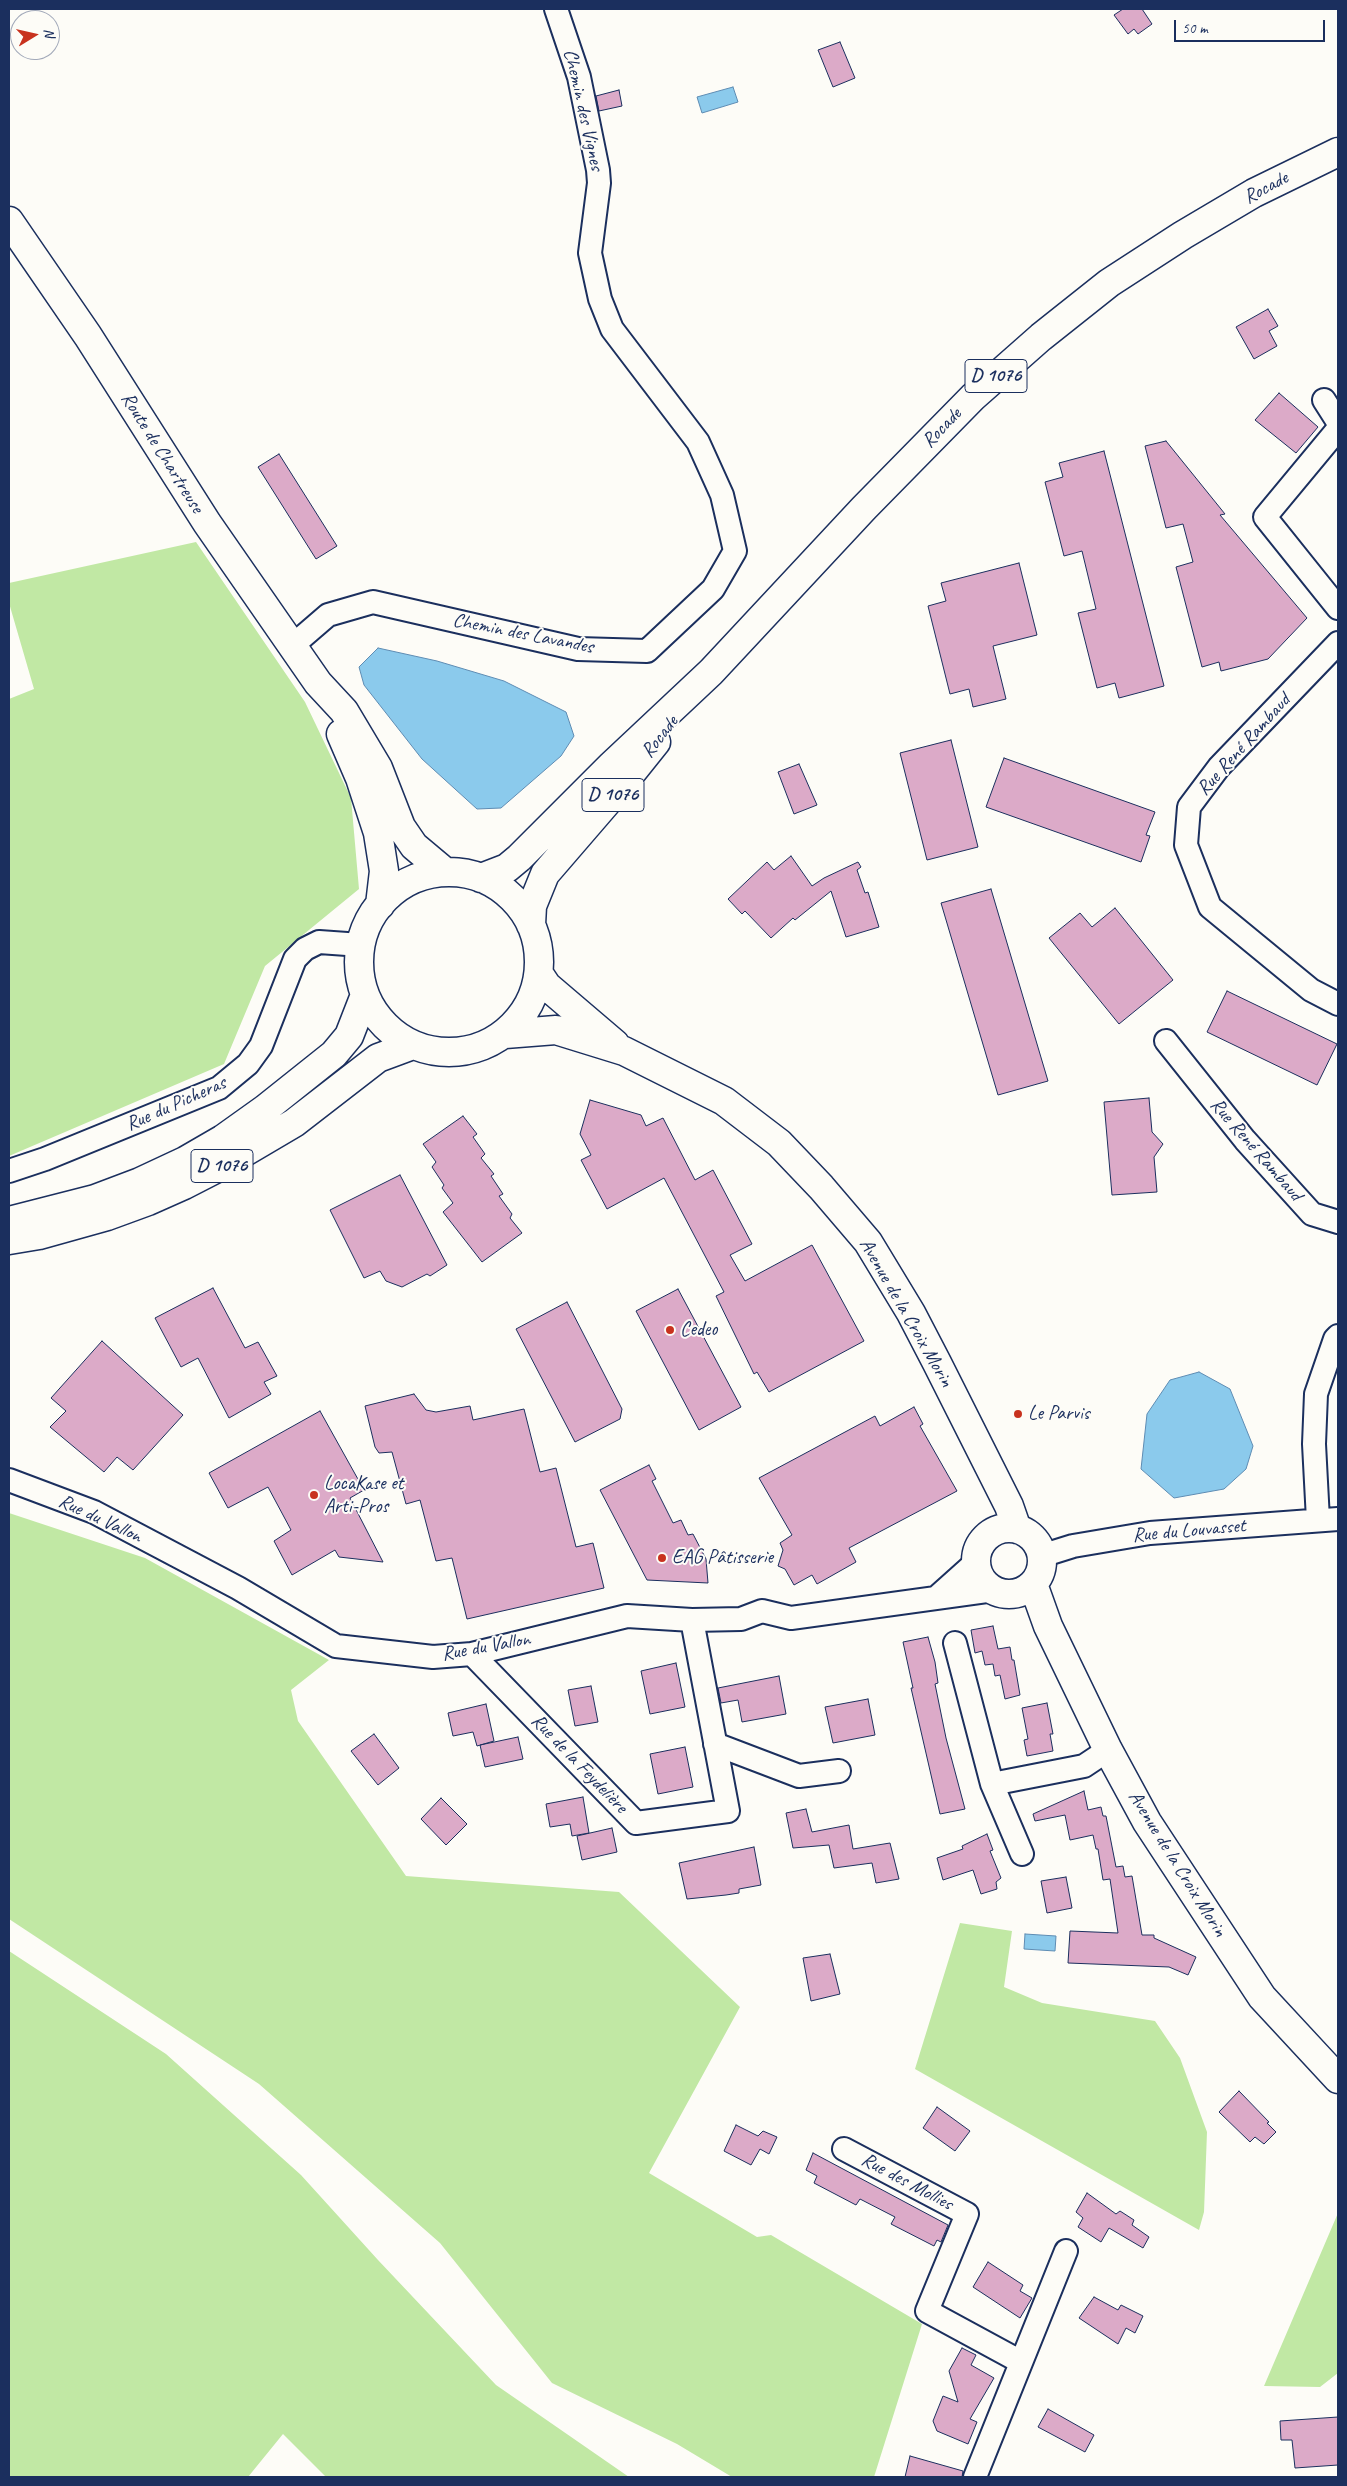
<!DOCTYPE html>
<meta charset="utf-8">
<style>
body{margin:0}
#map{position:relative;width:1347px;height:2486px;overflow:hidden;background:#fdfcf7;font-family:Caveat,sans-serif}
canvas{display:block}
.frame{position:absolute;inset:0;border:10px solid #1b2f5e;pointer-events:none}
.north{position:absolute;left:10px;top:10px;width:50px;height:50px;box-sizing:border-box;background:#fdfcf7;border:1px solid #a3aaba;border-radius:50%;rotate:81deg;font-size:14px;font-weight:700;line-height:20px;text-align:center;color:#1b2f5e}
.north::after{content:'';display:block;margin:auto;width:18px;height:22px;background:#c8321e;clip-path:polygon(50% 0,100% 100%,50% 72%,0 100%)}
.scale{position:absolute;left:1174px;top:20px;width:151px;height:22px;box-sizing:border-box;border:2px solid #1b2f5e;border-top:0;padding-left:6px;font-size:15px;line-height:18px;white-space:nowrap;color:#1b2f5e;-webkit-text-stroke:4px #fdfcf7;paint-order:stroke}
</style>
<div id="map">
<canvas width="1347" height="2486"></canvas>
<div class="frame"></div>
<div class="north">N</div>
<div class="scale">50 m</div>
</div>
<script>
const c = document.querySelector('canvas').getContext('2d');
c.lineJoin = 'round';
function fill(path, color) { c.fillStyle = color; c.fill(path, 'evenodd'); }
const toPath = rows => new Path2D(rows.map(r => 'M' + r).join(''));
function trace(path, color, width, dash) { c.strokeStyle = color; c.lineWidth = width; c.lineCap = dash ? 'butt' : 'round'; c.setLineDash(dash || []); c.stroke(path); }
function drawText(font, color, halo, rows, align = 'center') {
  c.font = font + ' Caveat,sans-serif'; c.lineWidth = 4; c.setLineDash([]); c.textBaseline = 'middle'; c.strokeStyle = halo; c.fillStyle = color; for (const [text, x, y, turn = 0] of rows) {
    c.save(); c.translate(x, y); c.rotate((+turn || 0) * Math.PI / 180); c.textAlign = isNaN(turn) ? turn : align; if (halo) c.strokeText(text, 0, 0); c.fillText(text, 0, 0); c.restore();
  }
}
fill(toPath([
 [196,542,305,702,351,798,359,889,265,966,224,1064,9,1156,9,699,34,689,9,603,9,583],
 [9,1513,145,1558,329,1660,291,1690,298,1721,406,1876,619,1892,740,2007,649,2173,757,2237,771,2235,922,2324,874,2477,732,2477,677,2444,552,2383,440,2243,259,2084,9,1919],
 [960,1923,1012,1931,1004,1987,1042,2003,1155,2021,1180,2058,1207,2132,1204,2212,1199,2230,915,2069],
 [9,1951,166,2054,301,2175,378,2260,496,2385,629,2477,326,2477,283,2434,248,2477,9,2477],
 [1338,2213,1338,2373,1320,2387,1264,2386]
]), '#c1e8a4');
const water = toPath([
 [733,87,738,102,702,113,697,97,733,87],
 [378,648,437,661,504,681,566,712,574,736,561,756,501,808,477,809,422,759,364,685,359,667,378,648],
 [1199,1372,1230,1389,1253,1446,1246,1469,1224,1489,1174,1498,1141,1469,1147,1414,1170,1380,1199,1372],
 [1025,1934,1056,1936,1055,1951,1024,1949,1025,1934]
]);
fill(water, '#8bcaec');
trace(water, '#5e8cb3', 1);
const building = toPath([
 [1123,9,1142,9,1152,24,1138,34,1134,29,1128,34,1114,15,1123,9],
 [840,42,855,78,833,87,818,50,840,42],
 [619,90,622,106,599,111,596,96,619,90],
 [1268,309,1278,326,1269,331,1277,346,1254,359,1236,327,1268,309],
 [1279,393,1318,427,1296,453,1255,420,1279,393],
 [1166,441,1225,514,1220,515,1307,618,1268,659,1221,671,1219,662,1202,667,1176,567,1193,562,1183,524,1166,528,1145,446,1166,441],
 [1104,451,1164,686,1119,698,1115,683,1097,688,1078,613,1096,609,1082,551,1064,556,1045,482,1063,477,1059,463,1104,451],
 [279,454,337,546,316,559,258,467,279,454],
 [1019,563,1037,635,993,646,1006,699,973,707,969,689,950,694,928,606,946,601,941,583,1019,563],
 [951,740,978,847,927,860,900,753,951,740],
 [1004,758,1155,812,1146,835,1150,836,1141,862,986,807,1004,758],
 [799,764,817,805,794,814,778,772,799,764],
 [791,856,812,886,824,878,858,862,861,867,857,870,865,893,868,892,879,927,846,937,831,891,795,920,793,918,771,938,745,911,742,914,728,899,767,862,774,870,791,856],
 [991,889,1048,1081,998,1095,941,903,991,889],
 [1115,908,1173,980,1119,1024,1049,938,1080,913,1092,927,1115,908],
 [1227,991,1337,1044,1317,1085,1207,1032,1227,991],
 [1149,1098,1152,1132,1163,1144,1154,1157,1157,1192,1112,1195,1104,1102,1149,1098],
 [590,1100,641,1115,646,1126,663,1118,695,1180,713,1170,752,1244,730,1255,745,1281,812,1245,864,1341,769,1392,757,1372,754,1374,716,1296,724,1292,664,1178,607,1209,581,1160,591,1155,580,1134,590,1100],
 [463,1116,477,1134,473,1137,485,1154,481,1158,494,1174,491,1176,503,1194,499,1196,512,1214,510,1218,522,1233,482,1262,443,1212,453,1203,442,1188,444,1185,432,1167,436,1162,423,1144,463,1116],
 [400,1175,447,1265,430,1276,427,1274,402,1287,386,1281,380,1271,364,1278,330,1210,400,1175],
 [213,1288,245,1348,258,1342,277,1376,264,1382,271,1394,229,1418,198,1358,181,1367,155,1318,213,1288],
 [678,1289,741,1407,699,1430,636,1311,678,1289],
 [567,1302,622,1409,620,1419,575,1442,516,1329,567,1302],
 [102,1341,183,1415,133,1470,117,1457,104,1472,50,1427,66,1411,51,1398,102,1341],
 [414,1394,426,1410,436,1412,470,1406,473,1420,524,1409,540,1472,556,1468,576,1547,593,1543,604,1588,467,1619,452,1558,436,1561,420,1500,406,1504,392,1452,379,1453,375,1447,365,1406,414,1394],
 [914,1407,923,1424,920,1426,957,1491,849,1548,856,1562,817,1584,812,1575,794,1585,785,1569,778,1566,783,1550,780,1543,792,1535,759,1478,875,1416,880,1426,914,1407],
 [320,1411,364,1490,350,1498,383,1562,339,1557,335,1550,292,1575,274,1541,291,1530,268,1487,228,1508,209,1473,320,1411],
 [649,1465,656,1479,652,1481,673,1523,681,1520,688,1535,693,1534,706,1559,708,1583,647,1580,600,1490,649,1465],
 [993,1626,998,1649,1010,1647,1012,1660,1014,1660,1020,1695,1005,1699,1000,1675,995,1676,993,1664,985,1665,982,1651,975,1653,971,1630,993,1626],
 [928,1637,935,1662,938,1683,935,1684,946,1738,965,1809,940,1814,911,1688,913,1688,903,1642,928,1637],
 [676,1663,685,1707,650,1714,641,1671,676,1663],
 [779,1676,786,1714,742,1722,738,1700,721,1703,718,1688,779,1676],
 [591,1686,598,1722,575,1726,568,1690,591,1686],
 [868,1699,875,1735,833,1743,825,1707,868,1699],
 [1047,1703,1053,1734,1050,1734,1053,1751,1027,1756,1024,1740,1028,1739,1022,1708,1047,1703],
 [486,1704,494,1741,477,1746,473,1732,453,1736,448,1713,486,1704],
 [374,1734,399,1768,378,1785,351,1751,374,1734],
 [518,1737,523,1759,485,1767,480,1745,518,1737],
 [685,1747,693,1787,658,1794,650,1754,685,1747],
 [1084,1791,1088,1810,1101,1807,1103,1816,1106,1816,1116,1867,1123,1866,1125,1877,1132,1876,1142,1935,1154,1935,1154,1938,1196,1957,1188,1975,1169,1967,1068,1963,1070,1931,1118,1933,1110,1879,1103,1880,1098,1849,1096,1849,1093,1835,1070,1840,1065,1815,1035,1821,1033,1814,1084,1791],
 [583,1797,589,1833,572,1836,570,1824,550,1827,546,1804,583,1797],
 [441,1798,467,1824,446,1845,421,1819,441,1798],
 [806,1809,812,1832,849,1825,853,1849,890,1843,899,1879,876,1883,872,1863,834,1868,829,1845,793,1848,786,1813,806,1809],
 [612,1828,617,1852,582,1860,577,1836,612,1828],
 [987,1834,993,1850,990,1851,1001,1878,996,1882,997,1889,981,1894,973,1870,943,1880,937,1858,963,1849,962,1846,987,1834],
 [754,1847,761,1885,739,1889,739,1893,726,1895,687,1899,679,1863,754,1847],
 [1066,1877,1072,1908,1047,1913,1041,1881,1066,1877],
 [830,1954,840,1994,811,2001,803,1958,830,1954],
 [1239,2091,1269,2122,1267,2123,1276,2132,1264,2144,1255,2137,1250,2142,1219,2112,1239,2091],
 [937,2107,970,2131,955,2151,923,2128,937,2107],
 [736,2125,758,2136,763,2131,777,2137,769,2154,760,2149,751,2165,724,2151,736,2125],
 [813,2153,948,2225,941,2242,937,2240,934,2246,891,2224,895,2217,860,2199,856,2205,814,2183,817,2176,806,2170,813,2153],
 [1087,2193,1116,2214,1120,2211,1134,2220,1132,2225,1149,2237,1143,2248,1109,2228,1101,2242,1078,2227,1083,2218,1076,2212,1087,2193],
 [988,2262,1023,2285,1020,2291,1032,2298,1020,2318,973,2287,988,2262],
 [1094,2297,1118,2310,1121,2305,1143,2316,1135,2333,1126,2328,1118,2344,1079,2318,1094,2297],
 [962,2348,976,2355,971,2365,994,2378,970,2419,977,2422,968,2444,937,2431,933,2421,943,2396,958,2402,949,2371,962,2348],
 [1048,2409,1094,2435,1085,2452,1038,2427,1048,2409],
 [1338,2417,1338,2465,1295,2468,1292,2440,1281,2440,1280,2421,1338,2417],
 [910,2456,963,2471,962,2477,905,2477,910,2456]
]);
fill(building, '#dcaac8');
trace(building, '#1b2f5e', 1);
const minor = toPath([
 [1324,400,1338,422],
 [1338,429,1265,517,1338,608],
 [1338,643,1219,767,1189,807,1186,845,1210,907,1311,990,1338,1004],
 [292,646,328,615,373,602,578,649,647,651,713,589,735,551,722,495,698,442,612,329,600,299,590,253,599,183,598,170,579,77,556,9],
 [1166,1041,1245,1140,1312,1214,1338,1222],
 [9,1171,45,1159,219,1088,248,1064,261,1046,295,959,305,949,319,942,361,945],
 [9,1480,94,1512,238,1588,336,1646,433,1657,472,1654,627,1616,692,1620,741,1619,762,1611,791,1618,994,1590],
 [1318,1520,1314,1444,1316,1394,1335,1339,1338,1336],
 [1041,1556,1073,1546,1150,1533,1338,1519],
 [937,1597,975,1563],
 [955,1643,992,1784,1022,1854],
 [472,1654,636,1823,728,1811,692,1620],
 [715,1744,799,1776,839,1771],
 [992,1784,1084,1766,1108,1750],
 [844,2149,967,2214,927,2311,1021,2362],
 [975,2477,1066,2251]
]);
const major = toPath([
 [9,221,88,336,207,523,318,683,344,711,378,768,401,827,414,846,445,872],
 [341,734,360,778,378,833,384,871,380,905],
 '359 962a90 90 0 1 1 180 0a90 90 0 1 1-180 0Z',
 [481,878,507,868,519,858,612,765,711,672,864,508,973,397,1041,337,1109,283,1183,235,1254,193,1338,152],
 [531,925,532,906,545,874,620,787,656,742],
 [539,974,547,986,615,1044],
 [505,1034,556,1030,624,1051,724,1101,779,1143,821,1187,868,1242,911,1313,937,1363,1009,1506,1017,1529],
 [9,1221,95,1199,140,1182,185,1161,223,1139,265,1109,334,1054,349,1036,365,995],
 [9,1240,39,1235,107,1216,148,1201,184,1185,221,1166,294,1123,378,1058,413,1045],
 '976 1561a33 33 0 1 1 66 0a33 33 0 1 1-66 0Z',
 [1033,1584,1048,1626,1108,1750,1147,1822,1262,1997,1338,2079]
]);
trace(minor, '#1b2f5e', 26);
trace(major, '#1b2f5e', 31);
trace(minor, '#fdfcf7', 22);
trace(major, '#fdfcf7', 28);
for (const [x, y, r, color] of [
 [670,1330,5,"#c8321e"],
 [1018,1414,5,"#c8321e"],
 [314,1495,5,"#c8321e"],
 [662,1558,5,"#c8321e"]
]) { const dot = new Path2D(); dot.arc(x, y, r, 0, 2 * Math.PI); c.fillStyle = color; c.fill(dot); trace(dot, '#fdfcf7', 2); }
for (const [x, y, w] of [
 [996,376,62],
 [613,795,62],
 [222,1166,62]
]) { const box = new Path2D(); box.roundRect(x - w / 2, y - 16.5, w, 33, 4); c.fillStyle = '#fdfcf7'; c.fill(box); trace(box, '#1b2f5e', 1); }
drawText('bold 19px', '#1b2f5e', null, [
 ["D 1076",996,376],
 ["D 1076",613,795],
 ["D 1076",222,1166]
]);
drawText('20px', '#1b2f5e', '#fdfcf7', [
 ["Chemin des Vignes",583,110,77],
 ["Rocade",1266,188,-28],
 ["Rocade",942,428,-46],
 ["Route de Chartreuse",162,453,58],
 ["Chemin des Lavandes",523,634,11],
 ["Rocade",660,737,-52],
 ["Rue René Rambaud",1244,745,-48],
 ["Rue du Picheras",176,1104,-24],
 ["Rue René Rambaud",1256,1150,49],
 ["Avenue de la Croix Morin",906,1313,60],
 ["Rue du Vallon",100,1519,25],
 ["Rue du Louvasset",1189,1531,-5],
 ["Rue du Vallon",486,1647,-10],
 ["Rue de la Feydelière",579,1764,46],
 ["Avenue de la Croix Morin",1177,1864,58],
 ["Rue des Mollies",907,2182,28]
]);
drawText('20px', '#1b2f5e', '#fdfcf7', [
 ["Cedeo",680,1330],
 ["Le Parvis",1028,1414],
 ["LocaKase et",324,1484],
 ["Arti-Pros",324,1507],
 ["EAG Pâtisserie",672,1558]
], 'left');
</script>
